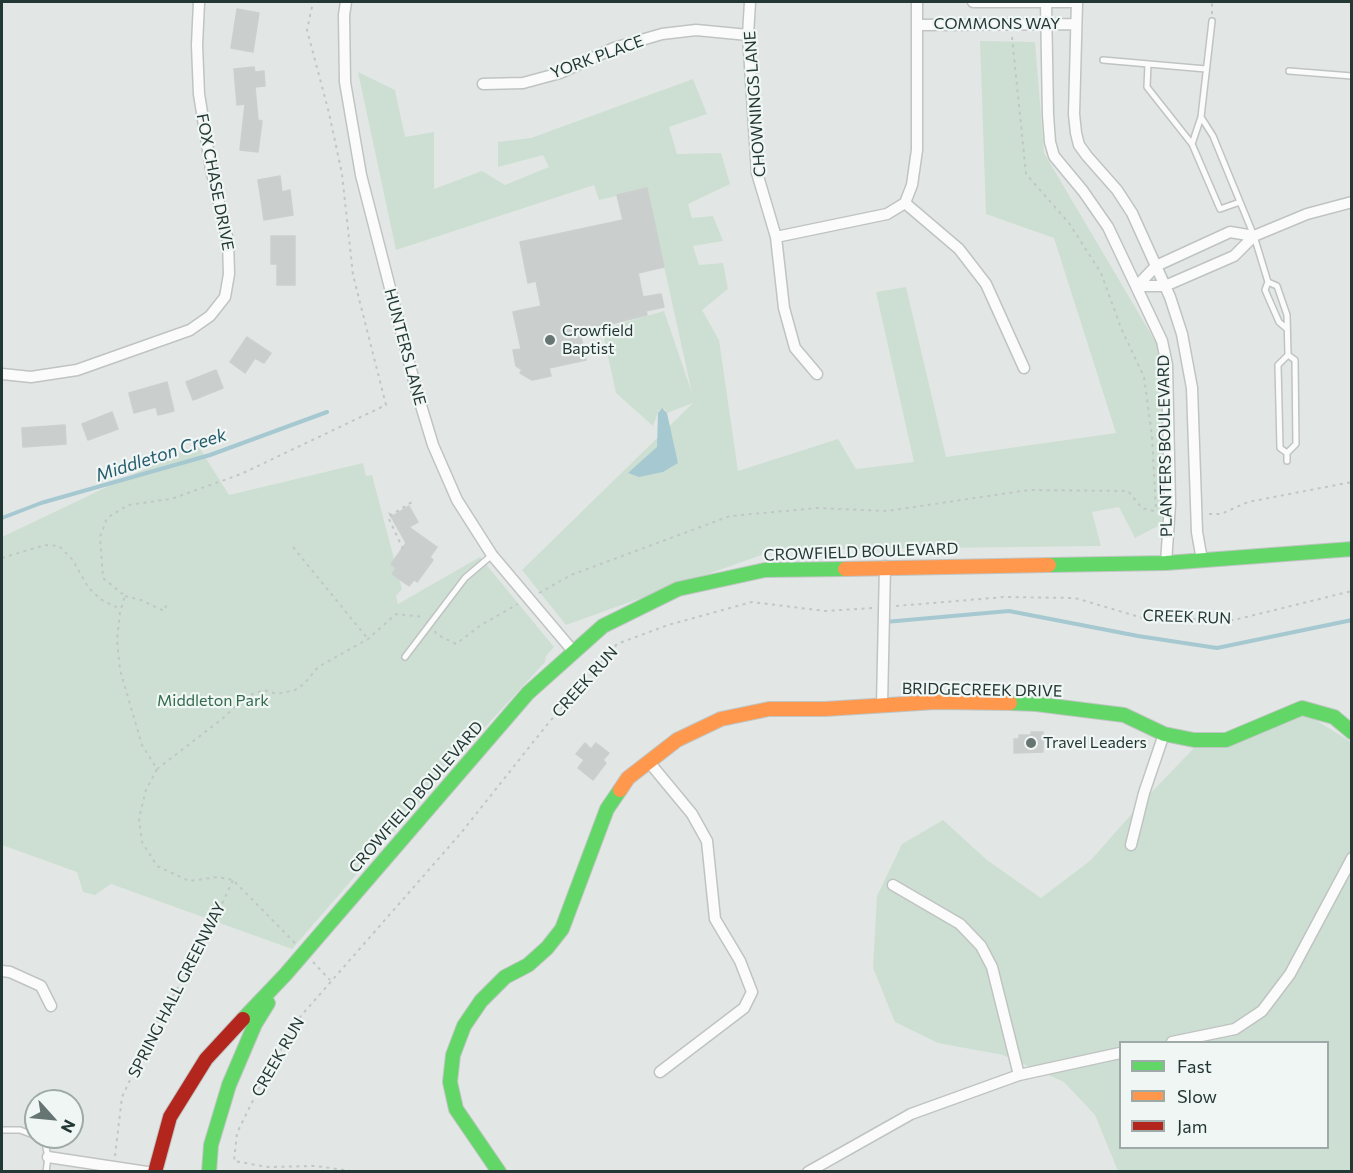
<!DOCTYPE html>
<style>
body{margin:0}
#map{position:relative;width:1353px;height:1173px;overflow:hidden;background:#e2e7e5;font-family:Commissioner,sans-serif}
canvas{display:block}
.frame{position:absolute;inset:0;border:3px solid #233834;pointer-events:none}
.legend{position:absolute;left:1119px;top:1041px;width:210px;height:108px;box-sizing:border-box;background:#f0f6f4;border:2px solid #9eaaa7;margin:0;padding:8px 10px;list-style:none;font-size:18px;color:#233834}
.legend li{display:flex;align-items:center;gap:12px;height:30px}
.legend b{width:30px;border:2px solid #9eaaa7}
.north{position:absolute;left:24px;top:1089px;width:60px;height:60px;box-sizing:border-box;background:#f0f6f4;border:2px solid #9eaaa7;border-radius:50%;rotate:117deg;font-size:16px;font-weight:700;line-height:24px;text-align:center;color:#233834}
.north::after{content:'';display:block;margin:auto;width:21px;height:27px;background:#667572;clip-path:polygon(50% 0,100% 100%,50% 72%,0 100%)}
</style>
<div id="map">
<canvas width="1353" height="1173"></canvas>
<div class="frame"></div>
<ul class="legend">
<li><b style="height:8px;background:#63d668"></b>Fast</li>
<li><b style="height:8px;background:#ff974d"></b>Slow</li>
<li><b style="height:8px;background:#b3261e"></b>Jam</li>
</ul>
<div class="north">N</div>
</div>
<script>
const c = document.querySelector('canvas').getContext('2d');
c.lineJoin = 'round';
function fill(path, color) { c.fillStyle = color; c.fill(path, 'evenodd'); }
const toPath = rows => new Path2D(rows.map(r => 'M' + r).join(''));
function trace(path, color, width, dash) { c.strokeStyle = color; c.lineWidth = width; c.lineCap = dash ? 'butt' : 'round'; c.setLineDash(dash || []); c.stroke(path); }
function drawText(font, color, halo, rows, align = 'center') {
  c.font = font + ' Commissioner,sans-serif'; c.lineWidth = 4.5; c.setLineDash([]); c.textBaseline = 'middle'; c.strokeStyle = halo; c.fillStyle = color; for (const [text, x, y, turn = 0] of rows) {
    c.save(); c.translate(x, y); c.rotate((+turn || 0) * Math.PI / 180); c.textAlign = isNaN(turn) ? turn : align; if (halo) c.strokeText(text, 0, 0); c.fillText(text, 0, 0); c.restore();
  }
}
fill(toPath([
 [980,41,1035,42,1044,153,1161,351,1166,522,1135,538,1119,507,1092,512,1101,546,775,550,566,625,522,570,693,403,667,413,665,409,659,410,653,426,616,393,602,329,664,311,692,393,647,189,599,200,594,185,396,250,358,72,395,90,405,137,434,132,434,189,482,171,505,185,549,167,543,155,498,167,498,142,531,138,693,79,707,114,669,127,677,154,721,153,730,184,688,204,692,218,713,216,723,241,693,246,699,265,723,263,728,289,702,310,719,340,738,471,838,439,856,469,914,462,876,292,906,287,946,457,1116,433,1054,238,986,214],
 [197,444,229,495,363,463,366,476,372,475,402,589,396,596,398,604,480,557,554,647,546,656,545,662,465,749,292,949,111,884,95,895,83,892,77,872,2,845,2,537],
 [1303,712,1351,742,1351,1171,1118,1171,1095,1115,1064,1082,1003,1055,938,1043,895,1022,873,968,877,896,902,844,943,820,987,860,1041,898,1091,860,1142,802,1196,746],
 [1120,1042,1328,1042,1328,1148,1120,1148]
]), '#cddfd3');
fill(toPath([
 [662,408,667,413,678,463,663,472,639,477,628,473,657,447,658,413]
]), '#a6c8d1');
trace(toPath([
 [2,518,41,503,210,455,327,412],
 [885,622,1009,611,1138,636,1217,648,1352,620]
]), '#a6c8d1', 4);
const building = toPath([
 [237,9,259,13,253,52,231,48,237,9],
 [254,67,255,72,264,71,265,86,255,87,258,120,262,121,258,152,240,150,245,104,237,105,234,69,254,67],
 [280,176,282,192,290,190,293,215,264,220,258,180,280,176],
 [647,188,664,267,638,273,643,297,661,294,664,307,646,311,647,315,580,332,586,360,549,368,551,376,532,380,520,373,522,370,516,366,513,350,521,349,513,312,541,306,536,281,528,283,520,242,623,220,617,195,647,188],
 [271,236,295,236,295,285,277,285,277,264,271,264,271,236],
 [247,337,271,353,264,363,255,358,245,373,230,362,247,337],
 [216,370,223,388,193,400,186,382,216,370],
 [167,382,174,411,158,415,156,407,134,413,129,393,167,382],
 [112,412,118,429,88,440,82,424,112,412],
 [65,425,66,444,23,447,22,428,65,425],
 [409,506,418,522,409,527,437,547,430,557,433,560,417,582,414,580,409,586,392,574,396,568,391,564,406,543,389,513,393,516,409,506],
 [1031,732,1043,732,1043,752,1014,753,1014,739,1019,739,1019,735,1031,735,1031,732],
 [585,743,591,749,596,743,609,753,603,760,606,763,593,780,578,768,584,760,576,754,585,743]
]);
fill(building, '#cacecd');
trace(building, '#cbd0ce', 1.5);
const lane = toPath([
 [1212,21,1201,117,1213,136,1254,236,1268,282,1265,290,1279,322,1286,328],
 [1103,60,1206,69],
 [1148,64,1147,87,1192,144,1220,209,1240,202],
 [1289,71,1352,76],
 [1192,144,1201,117],
 [1268,282,1277,286,1287,315,1288,355,1278,365,1280,448,1287,453],
 [1287,461,1287,453,1296,444,1295,360,1288,355],
 [405,657,465,578,492,555],
 [2,1130,20,1130,36,1136],
 [40,1137,44,1138,48,1157,46,1172]
]);
const street = toPath([
 [346,2,344,15,345,82,361,175,416,389,433,445,457,500,492,555,573,651],
 [750,2,748,35,757,173,776,237,784,308,795,348,817,374],
 [973,2,1077,2],
 [1046,2,1048,115,1050,142,1054,156,1083,191,1108,227,1162,341,1167,365,1170,504,1166,563],
 [1077,2,1074,114,1076,133,1079,145,1087,156,1117,190,1132,213,1170,297,1182,334,1192,388,1197,532,1202,560],
 [917,25,1076,24],
 [483,84,523,83,560,73,614,48,662,34,696,30,748,35],
 [905,203,959,249,986,284,1024,368],
 [1254,236,1230,232,1156,266,1137,286,1165,286,1234,256,1254,236,1307,214,1352,202],
 [776,237,887,214,905,203,912,185,917,150,917,2],
 [2,374,31,377,77,370,190,330,210,316,225,297,229,274,228,241,211,169,199,94,197,45,199,2],
 [882,705,885,566],
 [649,762,692,814,707,841,715,919,740,961,752,992,744,1008,660,1072],
 [1131,845,1144,793,1164,734],
 [893,885,960,924,981,946,992,967,1019,1075],
 [2,971,10,972,41,986,51,1006],
 [1172,1042,1235,1029,1262,1011,1290,974,1352,858],
 [48,1157,147,1172],
 [808,1172,911,1114,1019,1075,1120,1053]
]);
const fast = toPath([
 [1049,565,1166,563,1352,549],
 [1010,703,1036,704,1124,715,1164,734,1194,740,1226,740,1302,708,1334,717,1352,732],
 [243,1019,285,975,528,693,603,626,678,589,765,570,845,569],
 [209,1172,211,1145,229,1085,255,1024,268,1003],
 [499,1172,456,1109,450,1082,453,1055,464,1026,481,1001,505,977,528,965,547,948,562,929,607,809,620,790]
]);
const slow = toPath([
 [845,569,1049,565],
 [620,790,628,778,677,740,721,719,769,709,825,709,936,702,1010,703]
]);
const jam = toPath([
 [155,1172,170,1117,206,1059,243,1019]
]);
trace(lane, '#bfc4c2', 8);
trace(street, '#bfc4c2', 13);
trace(fast, '#bfc5c3', 16);
trace(slow, '#bfc5c3', 16);
trace(jam, '#bfc5c3', 16);
trace(toPath([
 [1212,14,1212,2],
 [1012,37,1026,174,1069,223,1101,273,1121,328,1144,377,1152,436,1156,509],
 [1209,514,1221,514,1248,502,1352,482],
 [293,547,368,639],
 [403,549,388,517,412,502],
 [2,558,45,545,59,546,72,559,88,587,100,599,120,609],
 [539,593,571,575,730,516,818,508,887,511,1029,490,1128,491,1142,508,1158,512],
 [125,596,141,600,164,611,168,601],
 [896,606,1004,597,1075,598,1143,618,1234,620,1352,591],
 [435,631,436,634,456,644,481,625,518,604],
 [157,769,222,719,247,696,264,690,277,694,295,690,304,684,318,667,368,639,396,614,424,617],
 [295,943,233,880,218,877,189,881,157,866,142,842,139,818,146,790,157,769,142,745,120,670,117,640,120,612,125,596,103,578,100,537,107,518,128,505,171,499,241,474,386,405,353,275,342,174,329,113,307,30,313,2],
 [313,962,330,980],
 [115,1156,122,1097,157,1023,204,943,233,880],
 [359,1172,316,1166,268,1167,234,1161,237,1133,261,1084,300,1017,461,833,546,726,617,644,668,625,752,602,825,611,872,608]
]), '#c0c7c6', 2, [3, 4.5]);
trace(lane, '#fbfbfb', 5);
trace(street, '#fbfbfb', 10);
trace(fast, '#63d668', 14);
trace(slow, '#ff974d', 14);
trace(jam, '#b3261e', 14);
for (const [x, y, r, color] of [
 [550,340,6,"#667572"],
 [1031,743,6,"#667572"]
]) { const dot = new Path2D(); dot.arc(x, y, r, 0, 2 * Math.PI); c.fillStyle = color; c.fill(dot); trace(dot, '#f0f6f4', 2); }
drawText('16px', '#233834', '#f0f6f4', [
 ["COMMONS WAY",997,24],
 ["YORK PLACE",597,57,-20],
 ["CHOWNINGS LANE",755,104,-94],
 ["FOX CHASE DRIVE",215,182,79],
 ["HUNTERS LANE",405,347,75],
 ["PLANTERS BOULEVARD",1165,446,-91],
 ["CROWFIELD BOULEVARD",861,552,-2],
 ["CREEK RUN",1187,617,2],
 ["CREEK RUN",585,682,-48],
 ["BRIDGECREEK DRIVE",982,690,1],
 ["CROWFIELD BOULEVARD",416,797,-49],
 ["SPRING HALL GREENWAY",177,990,-63],
 ["CREEK RUN",278,1057,-60]
]);
drawText('16px', '#233834', '#f0f6f4', [
 ["Crowfield",562,331],
 ["Baptist",562,349],
 ["Travel Leaders",1043,743]
], 'left');
drawText('16px', '#316a4c', '#f0f6f4', [
 ["Middleton Park",213,701]
]);
drawText('italic 18px', '#235b6d', '#f0f6f4', [
 ["Middleton Creek",161,455,-18]
]);
</script>
